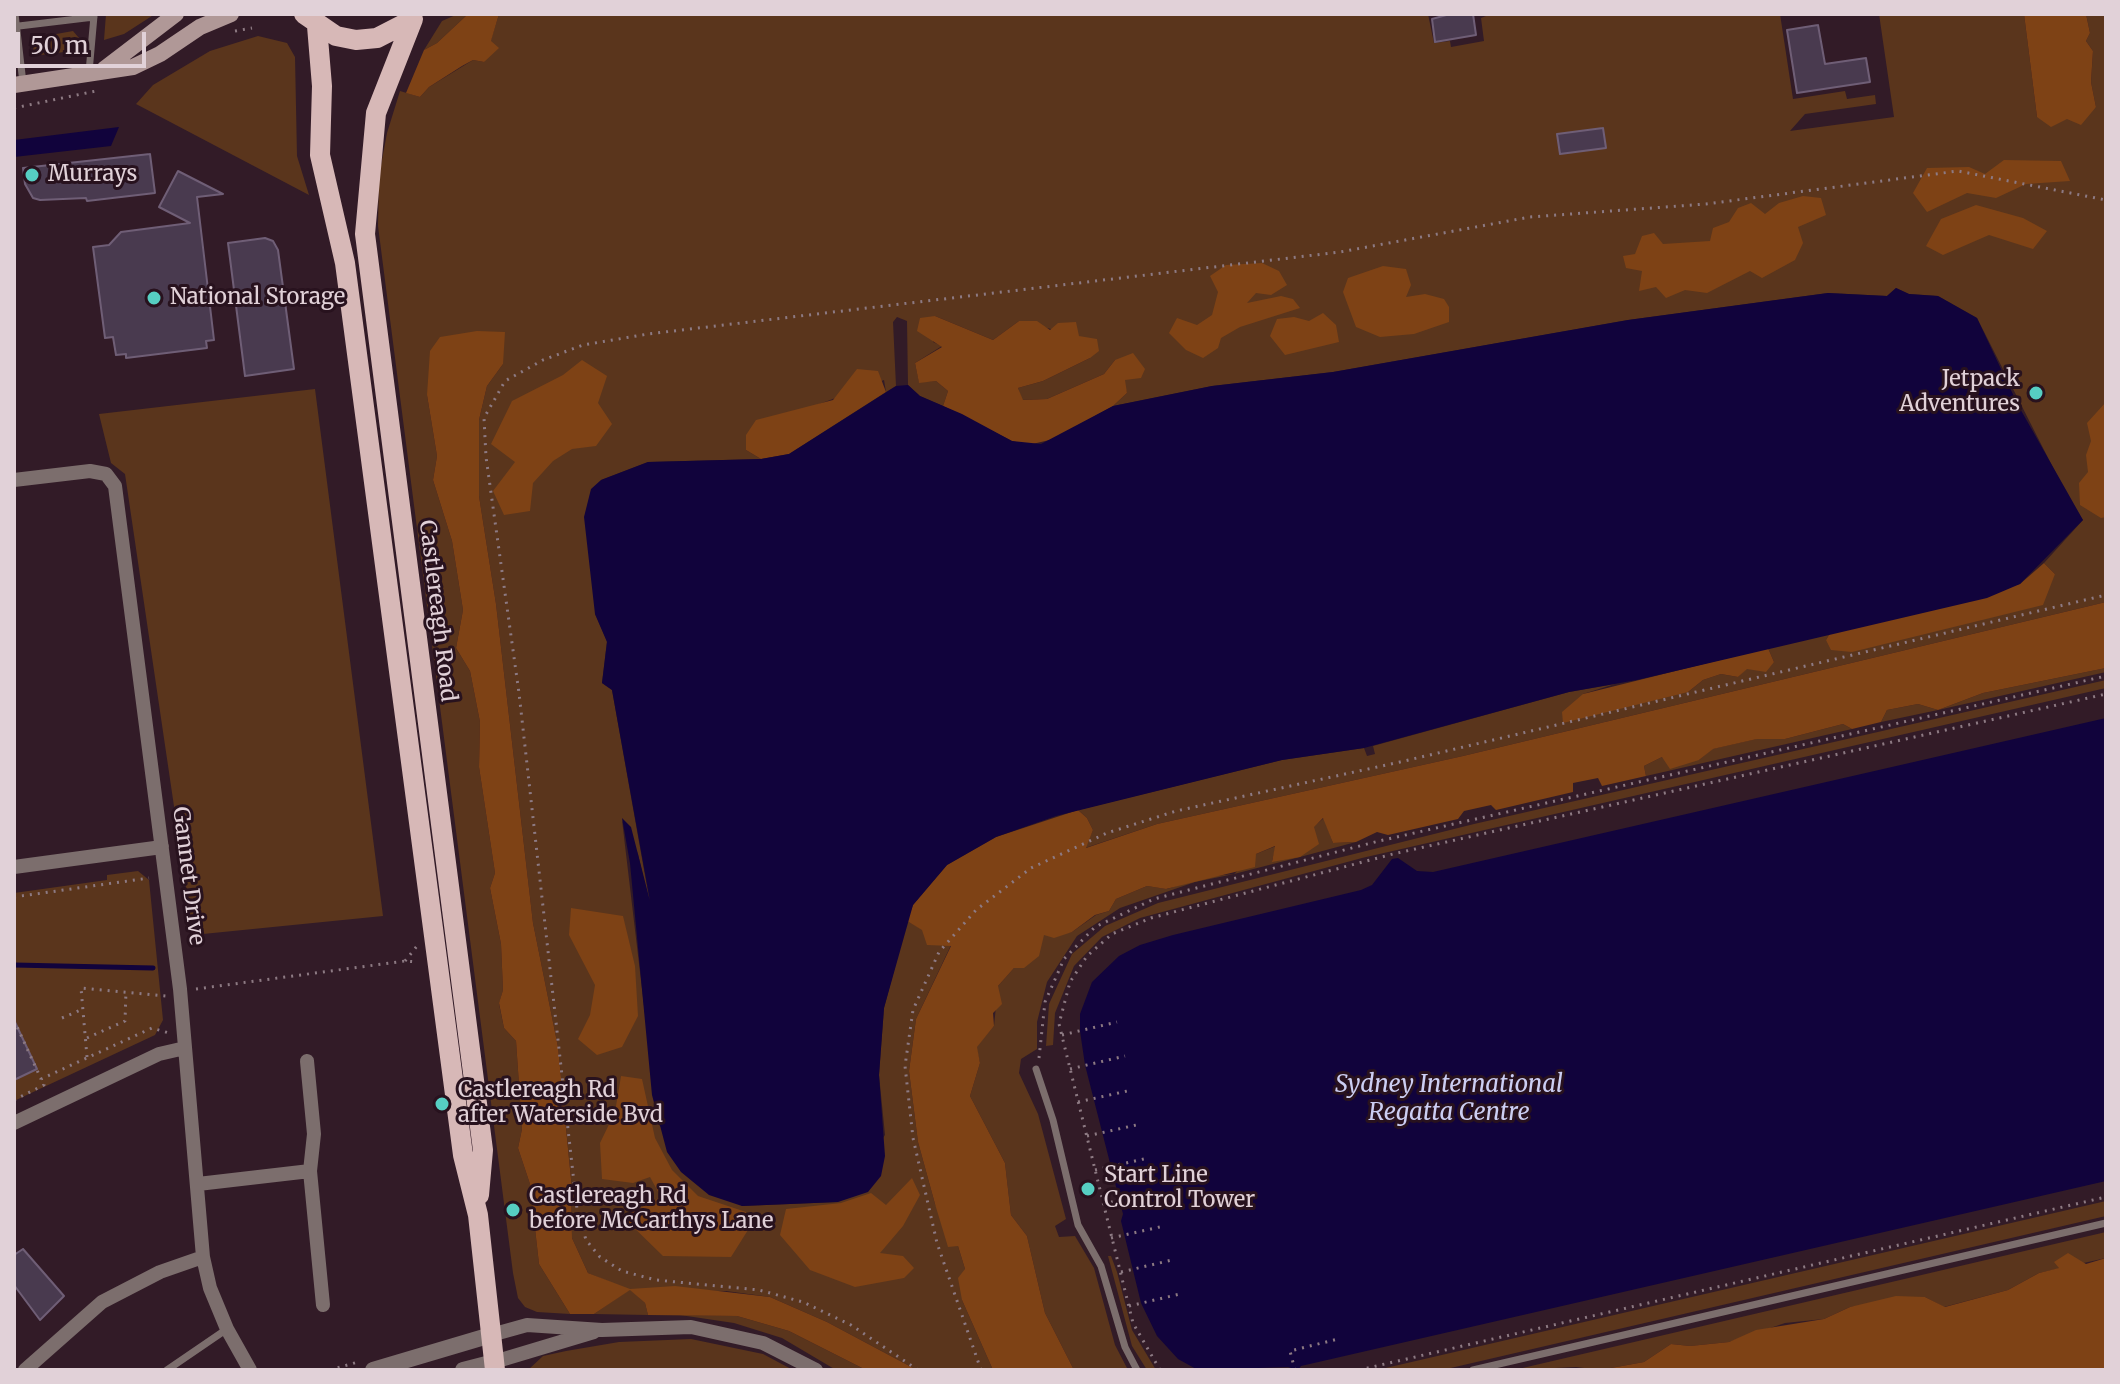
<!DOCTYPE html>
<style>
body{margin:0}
#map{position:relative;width:2120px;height:1384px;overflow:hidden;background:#321b27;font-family:Merriweather,serif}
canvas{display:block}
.frame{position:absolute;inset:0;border:16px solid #e1d1d8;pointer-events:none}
.scale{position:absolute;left:16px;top:32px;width:130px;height:36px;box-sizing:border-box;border:4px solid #e1d1d8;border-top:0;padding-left:10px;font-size:24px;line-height:28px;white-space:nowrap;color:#e1d1d8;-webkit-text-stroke:6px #28121e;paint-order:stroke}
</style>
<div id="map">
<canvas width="2120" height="1384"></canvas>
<div class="frame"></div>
<div class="scale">50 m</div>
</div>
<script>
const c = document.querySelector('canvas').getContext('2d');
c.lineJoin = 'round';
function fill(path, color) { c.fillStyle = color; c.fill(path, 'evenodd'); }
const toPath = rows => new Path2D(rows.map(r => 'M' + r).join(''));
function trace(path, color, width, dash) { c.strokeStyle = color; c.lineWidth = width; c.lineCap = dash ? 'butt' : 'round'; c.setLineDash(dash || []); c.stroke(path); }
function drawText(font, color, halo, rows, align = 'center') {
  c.font = font + ' Merriweather,serif'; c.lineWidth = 6; c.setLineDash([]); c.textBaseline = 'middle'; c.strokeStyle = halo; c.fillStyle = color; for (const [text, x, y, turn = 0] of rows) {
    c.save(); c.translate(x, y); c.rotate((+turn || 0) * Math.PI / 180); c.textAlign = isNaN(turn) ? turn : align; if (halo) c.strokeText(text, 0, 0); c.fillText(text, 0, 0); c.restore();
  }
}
fill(toPath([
 [106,14,155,14,124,34,104,40],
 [458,14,468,14,437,43,424,50,442,21],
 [499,14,1428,14,1434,43,1450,41,1451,47,1484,41,1481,18,1491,14,1780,14,1793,99,1845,91,1847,99,1875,95,1876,104,1805,114,1790,131,1894,117,1879,14,2024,14,2037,117,2067,119,2096,107,2091,82,2093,51,2086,41,2090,33,2086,14,2106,14,2106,602,1463,756,1157,824,1085,848,1093,830,1087,818,1078,810,1282,760,1364,748,1367,756,1375,754,1373,746,1569,692,1615,684,1583,694,1688,692,1703,680,1721,674,1738,677,1746,669,1774,662,1768,648,1830,633,1826,640,2055,574,2044,563,2083,520,2072,505,1977,318,1938,296,1909,294,1896,288,1887,296,1828,293,1628,320,1333,372,1212,386,1113,406,1127,393,1115,360,1104,374,1047,399,1022,400,1018,388,1043,381,1090,358,1079,336,1019,321,993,340,935,316,933,342,942,346,915,363,919,382,936,381,948,391,943,406,920,396,908,385,907,321,897,317,893,322,896,386,886,392,884,380,814,406,746,450,761,459,648,462,601,480,595,614,607,641,602,683,612,690,652,915,638,854,622,820,658,1124,742,1206,837,1202,885,1135,879,1075,884,1008,907,921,951,945,916,1019,909,1071,918,1142,935,1204,958,1246,965,1269,962,1300,993,1370,917,1370,827,1322,770,1297,726,1291,631,1290,645,1303,648,1315,594,1314,629,1290,588,1273,572,1238,571,1179,558,1047,533,923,496,604,479,496,479,420,487,386,503,364,427,395,437,456,433,480,452,541,463,610,456,648,470,671,480,722,479,767,495,873,490,888,501,944,503,990,499,1004,504,1028,516,1041,522,1129,518,1148,530,1184,539,1264,570,1314,537,1312,525,1307,518,1298,513,1273,378,226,379,176,387,133,400,91,420,97,429,87,473,60,484,62],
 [73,31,79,38,80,50,33,56,34,38],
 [258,36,287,43,295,57,297,156,309,195,136,104,153,85,210,51],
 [315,389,383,916,193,935,125,474,111,463,99,414],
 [2106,668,2106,672,1938,710,1881,722,1887,710,1918,704,1938,710,1983,693],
 [2106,680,2106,688,1362,858,1140,918,1102,937,1074,966,1055,1013,1053,1045,1046,1046,1049,1004,1072,954,1105,926,1158,903,1474,824],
 [1843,724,1852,729,1646,776,1644,766,1662,757,1699,760,1712,749,1756,739,1785,739],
 [1324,818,1333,843,1356,842,1300,857,1234,874,1195,882,1120,908,1077,936,1047,982,1037,1022,1037,1049,1021,1059,1019,1073,1038,1114,1066,1219,1055,1226,1059,1237,1075,1236,1094,1268,1115,1345,1128,1370,1074,1370,1045,1313,1027,1236,1011,1215,1005,1163,970,1096,980,1063,976,1047,994,1026,998,986,1044,934,1072,932,1096,915,1109,911,1116,899,1147,886,1167,889,1204,877,1234,874,1256,854,1276,846,1272,861],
 [138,871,149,880,163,1020,155,1035,14,1101,14,893,107,880,107,875],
 [2106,1201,2106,1216,1442,1370,1377,1370],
 [2106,1232,2106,1258,2039,1273,2008,1290,1944,1307,1925,1297,1850,1307,1824,1319,1785,1323,1729,1342,1690,1346,1671,1344,1644,1362,1600,1370,1576,1367,1514,1370],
 [1108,1256,1111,1256,1117,1272,1132,1330,1156,1370,1147,1370,1132,1346],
 [680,1315,737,1316,789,1331,866,1370,836,1370,782,1338,734,1323],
 [691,1339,763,1354,793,1370,528,1370,543,1356,566,1351,619,1342]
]), '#5a351c');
fill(toPath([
 [468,14,499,14,491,41,499,48,484,62,473,60,462,66,429,87,420,97,406,93,424,50,437,43],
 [2024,14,2086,14,2090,33,2086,41,2093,51,2091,82,2096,107,2081,125,2067,119,2051,127,2037,117],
 [2004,160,2061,161,2070,181,2026,184,1996,198,1967,193,1927,212,1913,193,1927,168,1969,167,1985,174],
 [1803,196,1821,198,1826,215,1798,227,1803,243,1795,260,1762,278,1750,271,1707,293,1685,290,1666,298,1656,287,1639,291,1642,271,1626,268,1623,256,1635,254,1642,236,1654,233,1663,244,1710,241,1713,228,1729,222,1738,208,1751,203,1765,214,1779,203],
 [1976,205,2023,218,2047,231,2033,249,1989,235,1943,255,1926,246,1941,219],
 [1262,263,1279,271,1287,285,1271,295,1256,293,1247,303,1281,296,1293,299,1300,308,1240,327,1221,338,1218,348,1203,358,1186,350,1169,333,1177,318,1197,325,1212,315,1218,292,1210,276,1226,265],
 [1383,266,1406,269,1411,285,1406,297,1425,294,1444,299,1449,307,1449,322,1414,334,1380,337,1356,327,1343,292,1348,278],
 [1323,313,1336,325,1339,342,1285,355,1270,336,1277,319,1294,317,1309,321],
 [935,316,993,340,1019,321,1037,321,1050,330,1058,323,1076,322,1079,336,1097,339,1099,351,1090,358,1043,381,1018,388,1023,400,1047,399,1104,374,1115,360,1133,353,1145,369,1141,378,1125,380,1127,393,1113,406,1054,439,1028,445,1012,441,943,406,948,391,936,381,919,383,915,363,942,347,917,331,920,318],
 [477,331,505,332,503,364,487,386,479,420,479,496,496,604,533,923,558,1047,571,1179,572,1238,588,1273,630,1289,675,1286,770,1297,827,1322,917,1370,866,1370,789,1331,737,1316,648,1315,645,1303,630,1290,594,1314,570,1314,539,1264,530,1184,518,1148,522,1129,516,1041,504,1028,499,1003,503,990,501,944,490,888,495,873,479,767,480,722,470,671,456,648,463,610,452,541,433,480,437,456,427,395,430,351,440,337],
 [582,360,607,376,598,403,612,424,596,446,572,449,553,461,533,483,530,511,504,515,493,491,515,462,491,444,512,401,563,375],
 [857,369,878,371,886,392,789,454,761,459,746,450,746,435,756,420,833,400],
 [2106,402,2106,517,2101,518,2080,505,2079,483,2088,472,2086,455,2091,441,2087,423],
 [2044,563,2055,574,2043,605,1852,652,1831,650,1826,640,1830,633,2020,584],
 [2106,602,2106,668,1983,693,1938,710,1918,704,1887,710,1881,722,1852,729,1843,724,1785,739,1757,739,1713,749,1699,760,1670,769,1662,757,1644,766,1646,776,1602,786,1598,778,1573,783,1573,792,1496,810,1491,805,1464,811,1458,819,1388,835,1377,832,1356,842,1333,843,1323,818,1314,827,1319,844,1300,857,1272,862,1275,846,1256,854,1255,867,1166,889,1147,886,1116,899,1109,911,1095,915,1072,932,1054,938,1044,935,1039,956,1024,968,1014,968,998,986,1002,1004,993,1013,994,1026,977,1047,980,1063,970,1096,1005,1163,1011,1215,1027,1236,1045,1313,1074,1370,993,1370,962,1300,958,1278,965,1269,958,1246,948,1247,935,1204,918,1142,909,1071,916,1019,951,946,927,945,922,930,907,921,913,905,947,865,996,837,1078,810,1087,818,1093,830,1086,848,1157,824,1463,756],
 [1768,648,1774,662,1766,672,1747,669,1738,677,1721,674,1703,680,1688,692,1563,723,1562,712,1583,694],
 [571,908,623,916,635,966,638,1016,622,1047,597,1055,578,1039,590,1015,595,985,569,935],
 [621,1076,642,1079,655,1138,672,1170,698,1196,746,1212,748,1230,731,1257,663,1256,623,1217,661,1197,650,1177,633,1183,602,1179,600,1143,615,1112],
 [912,1178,920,1195,903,1226,880,1253,903,1256,914,1268,904,1278,855,1287,810,1270,780,1235,786,1209,841,1203,871,1193,886,1205],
 [2068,1253,2086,1264,2106,1258,2106,1370,1600,1370,1644,1362,1671,1344,1690,1346,1729,1342,1756,1330,1824,1319,1850,1307,1896,1296,1925,1297,1945,1307,2008,1290,2039,1273,2059,1268,2054,1262]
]), '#7e4215');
fill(toPath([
 [119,127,111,146,14,157,14,140],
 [1896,288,1909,294,1938,296,1977,318,2018,405,2083,520,2020,584,1987,598,1637,680,1569,692,1364,748,1282,760,1056,816,996,837,947,865,913,905,884,1008,879,1075,885,1156,881,1176,868,1192,838,1202,742,1206,709,1195,681,1172,667,1152,652,1095,630,863,622,818,631,827,650,901,612,690,602,683,607,642,595,614,584,517,591,489,601,480,648,462,761,459,789,454,896,386,908,385,920,396,962,414,1012,441,1041,444,1113,406,1212,386,1333,372,1628,320,1828,293,1887,296],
 [2106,718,2106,1181,1301,1366,1298,1370,1288,1367,1198,1370,1178,1359,1157,1336,1141,1303,1121,1221,1123,1214,1085,1065,1080,1031,1080,1014,1092,982,1119,956,1140,945,1173,935,1361,890,1372,885,1392,859,1398,858,1417,871,1433,872]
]), '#11033c');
trace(toPath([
 [14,965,153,968]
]), '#11033c', 5);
const building = toPath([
 [1450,14,1473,14,1476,35,1435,42,1432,19,1450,14],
 [1818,25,1825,64,1866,58,1870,82,1797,93,1787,30,1818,25],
 [1603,128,1606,148,1560,154,1557,134,1603,128],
 [150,154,155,193,87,201,86,198,40,200,33,198,25,184,23,168,150,154],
 [178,171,223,194,197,197,214,340,206,341,207,348,126,358,126,354,116,355,113,337,105,338,93,247,109,245,121,232,190,223,159,207,178,171],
 [265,238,273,241,278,250,294,369,245,376,228,243,265,238],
 [14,1020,37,1069,14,1080,14,1020],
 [23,1249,64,1296,40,1320,14,1285,14,1255,23,1249]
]);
fill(building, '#493a4f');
trace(building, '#6f5e76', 2);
trace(toPath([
 [235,31,252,28],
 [14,108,96,91],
 [14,897,149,878],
 [405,961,417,946],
 [196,989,405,961,418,962],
 [62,1018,83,1009],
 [14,1020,41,1079],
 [1062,1035,1117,1022],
 [87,1038,125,1021,126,991],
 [87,1057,81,988,166,996],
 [1039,1058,1045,1002,1064,959,1095,927,1154,899,1379,841,2106,676],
 [1070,1069,1125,1056],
 [14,1100,44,1085,41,1079,152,1028,169,1033],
 [1078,1102,1132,1090],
 [1087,1136,1141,1124],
 [1095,1170,1148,1158],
 [1103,1204,1156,1191],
 [1111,1238,1164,1226],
 [1121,1272,1172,1260],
 [1129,1306,1180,1294],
 [330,1370,358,1362],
 [918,1370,851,1325,803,1302,759,1290,656,1280,622,1271,600,1257,586,1240,577,1209,519,693,486,457,484,418,505,381,543,360,583,345,648,334,1340,252,1530,217,1706,204,1958,171,2106,200],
 [981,1370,937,1243,913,1138,905,1066,913,1010,939,952,976,910,1031,868,1107,833,1176,811,1400,762,2106,595],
 [1160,1370,1133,1323,1059,1024,1070,982,1087,956,1112,934,1151,918,1393,854,2106,694],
 [1295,1370,1290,1351,1338,1339],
 [1359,1370,2106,1197]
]), '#8d7a83', 3, [2, 6]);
trace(toPath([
 [15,14,23,83],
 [19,26,94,17],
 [89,72,94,16],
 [1036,1069,1053,1120,1078,1225,1101,1266,1125,1347,1137,1370],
 [167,1370,227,1329],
 [1473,1370,2106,1223]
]), '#7c6e6d', 7);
trace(toPath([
 [14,480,90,471,106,474,115,486,180,989,203,1257,210,1288,227,1329,250,1370],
 [14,867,162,847],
 [307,1061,314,1134,310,1171,323,1305],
 [14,1123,159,1054,185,1048],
 [198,1184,310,1171],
 [491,1335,527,1325,602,1330,691,1327,763,1343,816,1370],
 [494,1362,594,1332],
 [25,1370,102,1302,160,1272,203,1257]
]), '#7c6e6d', 14);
trace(toPath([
 [373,1370,491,1335],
 [463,1370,494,1362]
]), '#7c6e6d', 16);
trace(toPath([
 [104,69,176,14],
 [14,85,133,67,160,54,200,27,231,14]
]), '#b09897', 16);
trace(toPath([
 [304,14,336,36,356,40,377,38,412,20],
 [413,19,376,113,365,234,483,1150,479,1195],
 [317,26,322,86,320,155,345,263,463,1155,478,1215,495,1370]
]), '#d7b8b7', 20);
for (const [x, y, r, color] of [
 [32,175,8,"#56cec2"],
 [154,298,8,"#56cec2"],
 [2036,393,8,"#56cec2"],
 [442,1104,8,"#56cec2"],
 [1088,1189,8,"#56cec2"],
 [513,1210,8,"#56cec2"]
]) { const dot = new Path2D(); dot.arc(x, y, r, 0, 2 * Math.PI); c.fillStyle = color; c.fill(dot); trace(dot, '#28121e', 3); }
drawText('22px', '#e1d1d8', '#28121e', [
 ["Murrays",48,175],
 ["National Storage",170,298],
 ["Jetpack",2020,380,"right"],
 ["Adventures",2020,405,"right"],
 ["Castlereagh Rd",458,1091],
 ["after Waterside Bvd",458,1116],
 ["Start Line",1104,1176],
 ["Control Tower",1104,1201],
 ["Castlereagh Rd",529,1197],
 ["before McCarthys Lane",529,1222]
], 'left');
drawText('22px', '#e1d1d8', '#28121e', [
 ["Castlereagh Road",437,611,83],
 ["Gannet Drive",188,876,83]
]);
drawText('italic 24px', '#cccef3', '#28121e', [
 ["Sydney International",1449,1085],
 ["Regatta Centre",1449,1113]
]);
</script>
